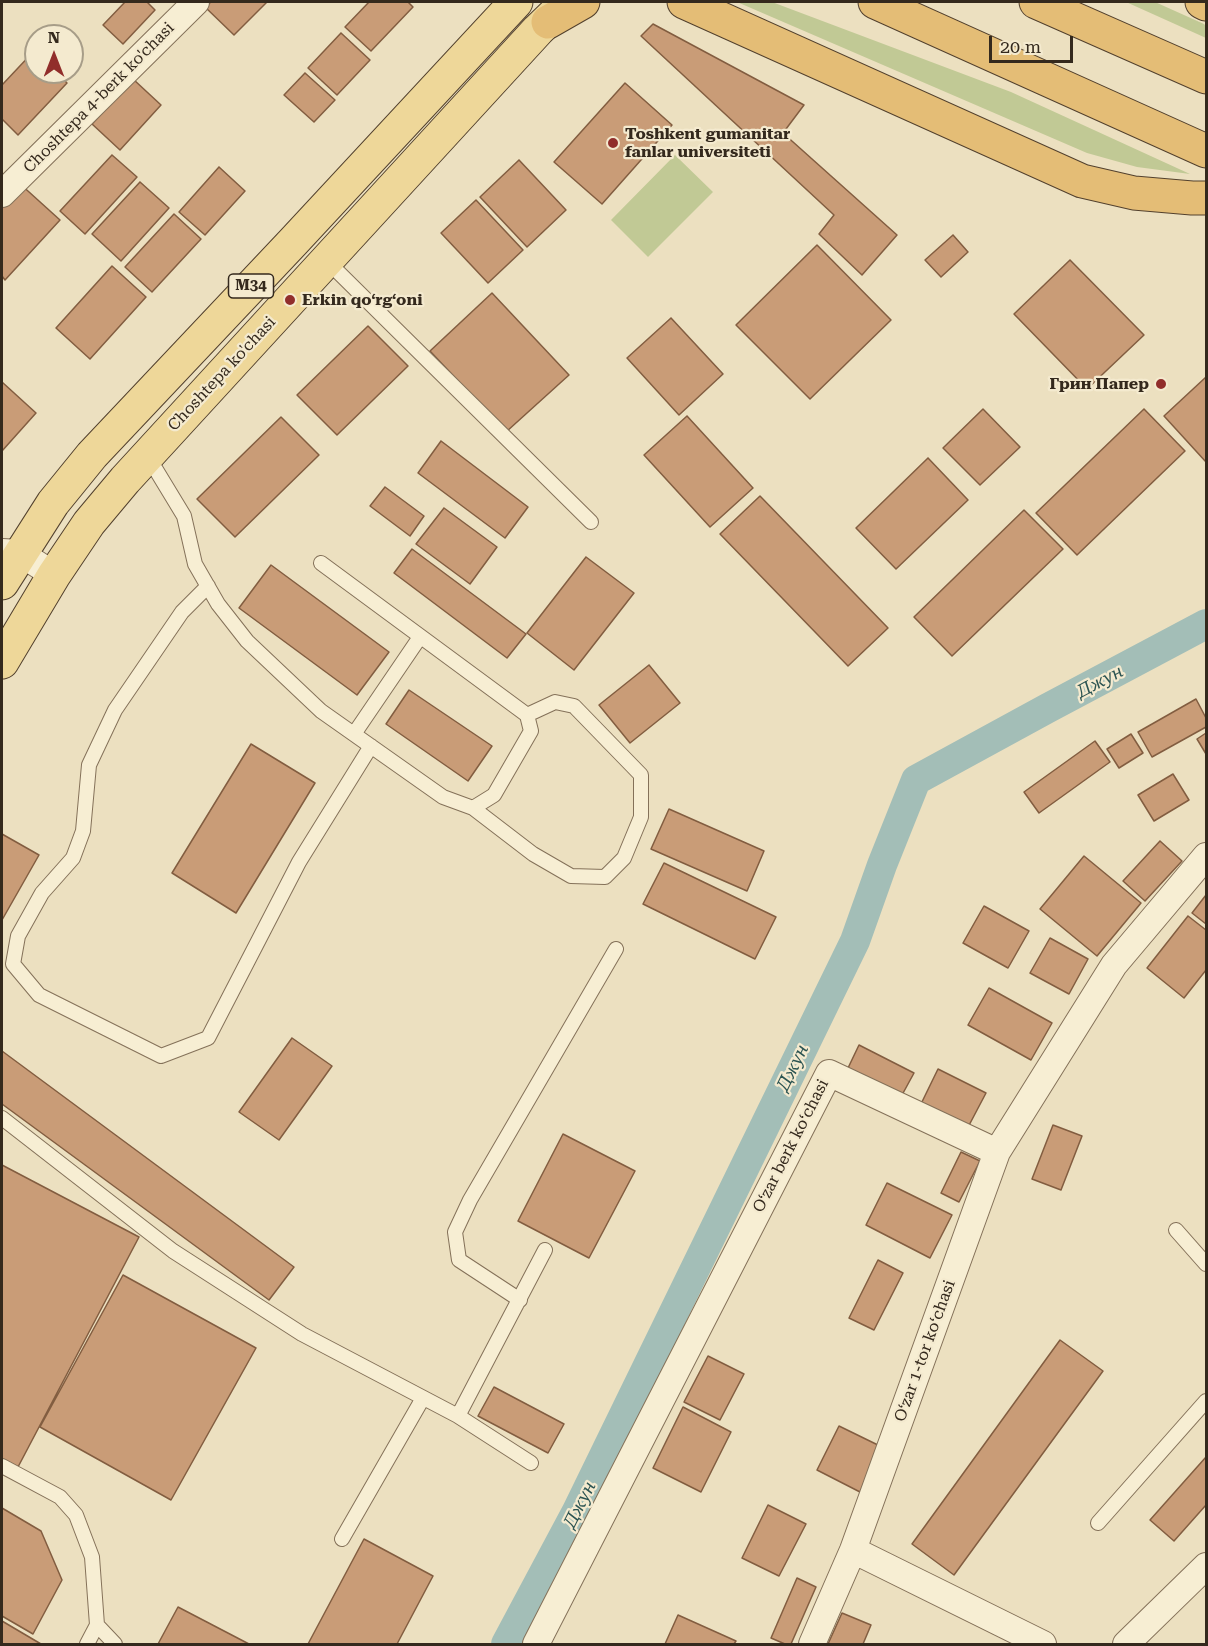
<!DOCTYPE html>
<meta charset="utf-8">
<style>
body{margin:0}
#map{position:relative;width:1208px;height:1646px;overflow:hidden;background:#ece0c0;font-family:"Roboto Serif",serif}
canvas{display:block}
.frame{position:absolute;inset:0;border:3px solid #34291d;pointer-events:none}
.north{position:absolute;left:24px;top:24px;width:60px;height:60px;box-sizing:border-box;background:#f4eacf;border:2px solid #a79d88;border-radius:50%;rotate:0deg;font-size:16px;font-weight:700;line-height:24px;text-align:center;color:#34291d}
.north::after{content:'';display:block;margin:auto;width:21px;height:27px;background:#912e2b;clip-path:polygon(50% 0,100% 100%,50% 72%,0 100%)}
.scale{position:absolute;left:989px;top:36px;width:84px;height:27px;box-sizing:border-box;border:3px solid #34291d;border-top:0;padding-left:8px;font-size:18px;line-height:21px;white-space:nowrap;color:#34291d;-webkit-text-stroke:4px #f4eacf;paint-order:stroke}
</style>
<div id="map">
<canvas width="1208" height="1646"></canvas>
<div class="frame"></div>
<div class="north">N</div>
<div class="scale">20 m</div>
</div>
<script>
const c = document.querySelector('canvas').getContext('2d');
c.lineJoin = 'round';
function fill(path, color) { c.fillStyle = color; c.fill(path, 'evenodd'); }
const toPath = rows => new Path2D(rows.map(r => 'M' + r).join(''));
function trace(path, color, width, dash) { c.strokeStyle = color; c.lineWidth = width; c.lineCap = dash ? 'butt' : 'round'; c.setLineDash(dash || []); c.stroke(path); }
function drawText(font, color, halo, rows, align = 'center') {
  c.font = font + ' "Roboto Serif",serif'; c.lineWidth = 4.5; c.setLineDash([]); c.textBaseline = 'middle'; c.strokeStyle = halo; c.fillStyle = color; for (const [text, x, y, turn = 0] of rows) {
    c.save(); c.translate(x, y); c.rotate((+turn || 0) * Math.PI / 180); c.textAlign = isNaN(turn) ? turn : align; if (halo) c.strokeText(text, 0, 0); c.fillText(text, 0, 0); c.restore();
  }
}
fill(toPath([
 [737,2,772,2,1011,92,1190,174,1137,167,1087,153],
 [1126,2,1155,2,1204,24,1206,26,1206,38],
 [675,155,713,192,648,257,611,220]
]), '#c1c995');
trace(toPath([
 [506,1644,577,1511,855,941,882,865,916,780,1048,708,1206,624]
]), '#a3beb7', 30);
const building = toPath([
 [125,2,147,2,155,10,123,44,103,25,125,2],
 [211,2,267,2,234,35,205,7,211,2],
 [369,2,408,2,413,7,371,51,345,27,369,2],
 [653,24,804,105,783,133,897,235,862,275,819,234,834,215,641,36,653,24],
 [341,33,370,60,337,95,308,68,341,33],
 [34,51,36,53,36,72,56,72,67,83,18,135,2,119,2,85,34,51],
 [305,73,335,100,314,122,284,95,305,73],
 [133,79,161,105,120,150,92,124,133,79],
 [625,83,672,125,602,204,554,162,625,83],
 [112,155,137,177,85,234,60,211,112,155],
 [519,160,566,210,527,247,480,197,519,160],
 [219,167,245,191,205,235,179,212,219,167],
 [18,182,60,220,5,280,2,276,2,201,18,182],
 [140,182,169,208,121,261,92,234,140,182],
 [476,200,523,250,488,283,441,233,476,200],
 [174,214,201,239,152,292,125,267,174,214],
 [953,235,968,252,941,277,925,260,953,235],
 [817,245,891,320,810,399,736,325,817,245],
 [1070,260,1144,335,1087,389,1014,314,1070,260],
 [112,266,146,297,90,359,56,328,112,266],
 [492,293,569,375,506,432,430,351,492,293],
 [671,318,723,374,679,415,627,358,671,318],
 [368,326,408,366,337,435,297,395,368,326],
 [1206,377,1206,462,1164,416,1206,377],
 [2,382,36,413,2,451,2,382],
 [983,409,1020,447,980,485,943,448,983,409],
 [1144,409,1185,451,1077,555,1036,513,1144,409],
 [687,416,753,488,710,527,644,455,687,416],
 [281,417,319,455,235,537,197,499,281,417],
 [441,441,528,507,505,538,418,473,441,441],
 [928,458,968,500,896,569,856,528,928,458],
 [385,487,424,516,410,536,370,506,385,487],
 [760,496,888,628,848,666,720,534,760,496],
 [444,508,497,547,470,584,416,544,444,508],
 [1024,510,1063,549,952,656,914,617,1024,510],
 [412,549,526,634,507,658,394,573,412,549],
 [586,557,634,593,574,670,527,633,586,557],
 [271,565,389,652,357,695,239,608,271,565],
 [649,665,680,703,630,743,599,705,649,665],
 [409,690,492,746,468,781,386,724,409,690],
 [1196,699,1206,718,1206,727,1152,757,1138,732,1196,699],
 [1206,733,1206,754,1197,739,1206,733],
 [1131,734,1143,753,1119,768,1107,749,1131,734],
 [1095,741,1110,762,1039,813,1024,792,1095,741],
 [251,744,315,783,236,913,172,873,251,744],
 [1173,774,1189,800,1154,821,1138,795,1173,774],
 [669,809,764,851,747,891,651,849,669,809],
 [2,834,39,855,2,920,2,834],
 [1160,841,1182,861,1145,901,1123,881,1160,841],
 [1084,856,1141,903,1097,956,1040,909,1084,856],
 [664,863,776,917,755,959,643,904,664,863],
 [1206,895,1206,924,1192,913,1206,895],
 [984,906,1029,931,1008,968,963,943,984,906],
 [1188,916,1206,930,1206,970,1184,998,1147,968,1188,916],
 [1050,938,1088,959,1069,994,1030,973,1050,938],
 [989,988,1052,1023,1031,1060,968,1025,989,988],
 [292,1038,332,1066,279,1140,239,1112,292,1038],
 [859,1045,914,1073,902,1095,848,1068,859,1045],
 [2,1051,294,1267,269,1300,2,1104,2,1051],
 [938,1069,986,1093,966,1131,919,1108,938,1069],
 [1053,1125,1082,1136,1061,1190,1032,1179,1053,1125],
 [563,1134,635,1171,589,1258,518,1221,563,1134],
 [961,1152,980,1161,959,1202,941,1193,961,1152],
 [2,1165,139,1237,18,1467,2,1459,2,1165],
 [887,1183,952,1215,930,1258,866,1225,887,1183],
 [878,1260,903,1273,874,1330,849,1318,878,1260],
 [123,1275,256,1348,171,1500,40,1427,123,1275],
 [1060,1340,1103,1371,954,1575,912,1544,1060,1340],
 [708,1356,744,1374,720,1420,684,1402,708,1356],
 [494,1387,564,1424,548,1453,478,1416,494,1387],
 [683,1407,731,1432,701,1492,653,1468,683,1407],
 [839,1426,882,1447,860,1492,817,1470,839,1426],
 [1206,1457,1206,1505,1174,1541,1150,1520,1206,1457],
 [768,1505,806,1524,779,1576,742,1558,768,1505],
 [2,1508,41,1531,62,1580,33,1634,2,1616,2,1508],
 [364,1539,433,1576,397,1644,308,1644,364,1539],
 [797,1578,816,1587,791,1644,785,1644,771,1638,797,1578],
 [178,1607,249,1644,158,1644,178,1607],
 [842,1613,871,1625,863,1644,828,1644,842,1613],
 [678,1615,736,1641,734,1644,665,1644,678,1615],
 [2,1621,41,1644,2,1644,2,1621]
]);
fill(building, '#c99c77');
trace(building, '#825d40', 1.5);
const service = toPath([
 [327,261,591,522],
 [147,455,184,516,195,564,218,604,247,641,321,711,443,797,473,808,494,795,531,731,527,715,321,563],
 [208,586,182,612,115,710,89,765,83,831,73,858,42,893,18,936,13,964,39,995,161,1056,208,1038,299,862,371,746],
 [354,734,420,637],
 [473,808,533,854,571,876,605,877,624,858,641,817,641,775,574,706,555,702,527,715],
 [2,1118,173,1251,302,1334,458,1416,531,1463],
 [1176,1230,1206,1264],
 [520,1300,459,1260,455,1232,470,1200,616,949],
 [458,1416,545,1250],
 [2,1466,60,1497,76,1515,92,1557,97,1625,115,1644],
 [1098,1523,1206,1401],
 [342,1539,423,1398],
 [87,1644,97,1625]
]);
const minor = toPath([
 [2,194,196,2],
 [2,552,20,553,54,575],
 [853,1550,1043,1644],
 [536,1644,829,1073,997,1152],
 [812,1644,853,1550,997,1152,1114,965,1206,856],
 [1126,1644,1206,1566]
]);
const primary = toPath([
 [2,583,53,503,92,455,294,241,516,2],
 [2,662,54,575,89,523,125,480,538,30,567,2]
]);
const trunk = toPath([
 [684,2,1082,181,1134,193,1192,198,1206,198],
 [875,2,1206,151],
 [1036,2,1206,77],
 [1202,2,1206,4],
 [548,22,583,2]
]);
trace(service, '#847159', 16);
trace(minor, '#847159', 28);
trace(primary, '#52402d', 35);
trace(trunk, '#52402d', 35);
trace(service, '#f7eed3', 14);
trace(minor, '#f7eed3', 26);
trace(primary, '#eed799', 33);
trace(trunk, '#e4bd76', 33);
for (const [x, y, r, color] of [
 [613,143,6,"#912e2b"],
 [290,300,6,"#912e2b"],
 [1161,384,6,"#912e2b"]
]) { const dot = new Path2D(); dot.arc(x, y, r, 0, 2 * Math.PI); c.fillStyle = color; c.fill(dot); trace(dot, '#f4eacf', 2); }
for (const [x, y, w] of [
 [251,286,45]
]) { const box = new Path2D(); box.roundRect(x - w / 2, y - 12, w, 24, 4.5); c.fillStyle = '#f4eacf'; c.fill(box); trace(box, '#34291d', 1.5); }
drawText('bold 15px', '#34291d', null, [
 ["M34",251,286]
]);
drawText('16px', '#34291d', '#f4eacf', [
 ["Choshtepa 4-berk ko'chasi",99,98,-45],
 ["Choshtepa ko'chasi",222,374,-47],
 ["Oʻzar berk koʻchasi",791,1146,-63],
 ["O‘zar 1-tor koʻchasi",925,1351,-70]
]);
drawText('bold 16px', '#34291d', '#f4eacf', [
 ["Toshkent gumanitar",625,134],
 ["fanlar universiteti",625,152],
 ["Erkin qoʻrgʻoni",302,300],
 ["Грин Папер",1149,384,"right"]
], 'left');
drawText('italic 18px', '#2c5452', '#f4eacf', [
 ["Джун",1100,682,-28],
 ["Джун",793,1068,-64],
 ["Джун",580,1505,-63]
]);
</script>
